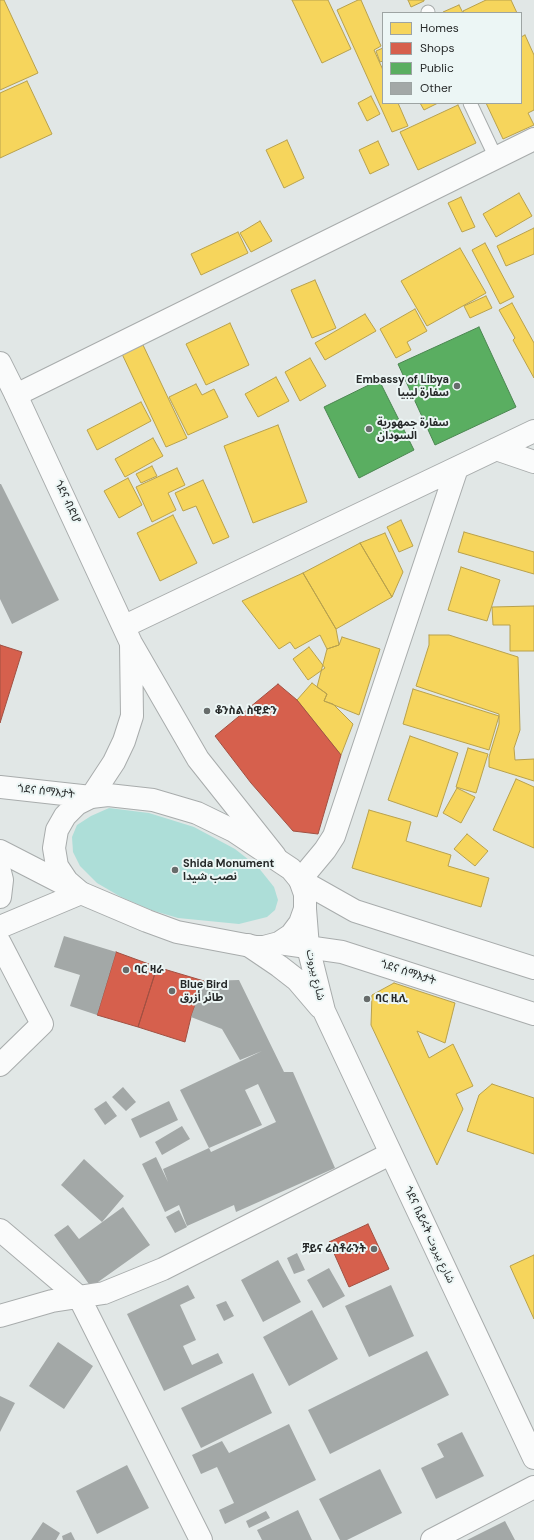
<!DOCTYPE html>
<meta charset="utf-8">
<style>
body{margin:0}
#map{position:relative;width:534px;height:1540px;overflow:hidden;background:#e1e7e6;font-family:"DM Sans",sans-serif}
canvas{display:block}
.legend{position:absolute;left:382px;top:12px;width:140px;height:92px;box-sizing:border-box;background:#ecf6f5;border:1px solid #9da4a3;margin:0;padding:5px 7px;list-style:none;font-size:12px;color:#262929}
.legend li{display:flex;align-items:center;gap:8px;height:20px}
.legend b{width:20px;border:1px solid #9da4a3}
</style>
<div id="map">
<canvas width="534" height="1540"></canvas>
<ul class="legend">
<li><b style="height:11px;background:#f6d55c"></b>Homes</li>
<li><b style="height:11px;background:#d6604d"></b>Shops</li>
<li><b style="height:11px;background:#5aae61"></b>Public</li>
<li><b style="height:11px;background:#a3a8a7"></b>Other</li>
</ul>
</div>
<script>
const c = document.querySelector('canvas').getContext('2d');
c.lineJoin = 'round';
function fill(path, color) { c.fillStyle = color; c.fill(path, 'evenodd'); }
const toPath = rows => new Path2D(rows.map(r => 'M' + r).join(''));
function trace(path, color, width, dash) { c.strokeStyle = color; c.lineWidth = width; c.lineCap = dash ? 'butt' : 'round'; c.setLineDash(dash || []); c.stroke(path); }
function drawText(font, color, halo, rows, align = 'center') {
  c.font = font + ' "DM Sans","Noto Sans Arabic","Noto Sans Ethiopic",sans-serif'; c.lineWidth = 4; c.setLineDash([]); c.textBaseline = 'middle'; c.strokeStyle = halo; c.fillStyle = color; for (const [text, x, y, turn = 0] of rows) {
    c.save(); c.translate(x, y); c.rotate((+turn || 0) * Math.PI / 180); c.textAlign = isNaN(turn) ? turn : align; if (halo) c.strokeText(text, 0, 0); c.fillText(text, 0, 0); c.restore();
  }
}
fill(toPath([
 [109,808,149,813,194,827,235,849,258,867,274,887,278,900,275,910,267,917,239,924,178,918,151,910,121,897,97,883,80,866,73,852,72,837,77,825,91,816]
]), '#added8');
const homes = toPath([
 [0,0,4,0,38,73,0,90,0,0],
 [292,0,328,0,351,49,322,63,292,0],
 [358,0,361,0,381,46,374,50,383,70,383,103,398,103,408,126,392,132,337,10,358,0],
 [408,0,424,0,424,1,411,7,408,0],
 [486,0,511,0,517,13,464,13,463,11,486,0],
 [459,5,463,13,443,13,443,12,459,5],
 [525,35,534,55,534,110,528,113,534,125,503,139,486,103,521,103,521,37,525,35],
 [383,48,383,61,380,62,376,51,383,48],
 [27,81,52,134,0,158,0,93,27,81],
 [371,96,380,114,367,121,358,103,371,96],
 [420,103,438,103,424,110,420,103],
 [458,105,476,143,418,170,400,132,458,105],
 [287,140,304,178,284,188,266,150,287,140],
 [378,141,389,165,370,174,359,150,378,141],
 [519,193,532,216,496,237,483,214,519,193],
 [461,197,475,227,462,232,448,203,461,197],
 [260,221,272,241,251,252,240,233,260,221],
 [534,228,534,254,506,266,497,246,534,228],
 [238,232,248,253,201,275,191,254,238,232],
 [485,243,514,297,500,304,472,250,485,243],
 [460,248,486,293,427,326,401,281,460,248],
 [315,280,336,328,312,338,291,290,315,280],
 [486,296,492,308,470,318,464,306,486,296],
 [512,303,534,343,534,378,513,340,515,338,499,310,512,303],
 [415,309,427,331,407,342,411,350,396,358,380,329,415,309],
 [365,314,376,331,325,360,315,343,365,314],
 [230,323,249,365,206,385,186,344,230,323],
 [143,345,187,438,166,447,122,354,143,345],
 [310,358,326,386,300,401,285,372,310,358],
 [276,377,289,401,258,417,245,394,276,377],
 [196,384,202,395,214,389,228,417,188,435,169,397,196,384],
 [141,402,151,421,97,450,87,430,141,402],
 [278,425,307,502,253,523,224,446,278,425],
 [153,438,163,456,125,477,115,459,153,438],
 [152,466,157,476,141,483,136,474,152,466],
 [177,468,185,485,168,493,176,510,152,522,136,487,177,468],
 [128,478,142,505,119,518,104,491,128,478],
 [203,480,229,537,213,544,196,506,183,511,175,493,203,480],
 [173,515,197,563,160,581,137,533,173,515],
 [401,520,413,546,399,552,387,527,401,520],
 [464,532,534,552,534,574,458,552,464,532],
 [385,533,403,572,392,597,360,543,385,533],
 [360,543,392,597,336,629,303,573,360,543],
 [461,567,500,580,487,621,448,610,461,567],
 [303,573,336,629,339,645,327,649,320,635,295,649,290,642,279,649,242,601,303,573],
 [534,606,534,651,510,651,510,625,493,625,492,607,534,606],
 [429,635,449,635,518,657,520,730,514,748,515,760,534,759,534,781,489,767,489,757,499,724,499,714,416,686,429,645,429,635],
 [342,637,380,649,359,715,324,701,327,694,317,687,327,649,339,645,342,637],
 [309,647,325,668,308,680,293,659,309,647],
 [312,683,327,694,324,701,333,704,353,724,341,755,297,700,312,683],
 [413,689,499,716,489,750,403,724,413,689],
 [410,736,458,753,437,817,388,800,410,736],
 [468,748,488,754,476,793,456,787,468,748],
 [516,779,534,787,534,848,493,830,516,779],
 [457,788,475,797,461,823,443,813,457,788],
 [369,810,411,822,406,841,451,855,448,866,489,878,481,907,352,868,369,810],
 [467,834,488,851,475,866,454,849,467,834],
 [394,983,455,1003,445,1043,417,1031,429,1058,453,1044,473,1086,456,1094,463,1109,437,1165,371,1025,372,995,394,983],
 [492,1084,534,1098,534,1154,467,1131,479,1095,492,1084],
 [534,1255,534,1319,510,1266,534,1255]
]);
fill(homes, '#f6d55c');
trace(homes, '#b8a14d', 1);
const shops = toPath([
 [0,645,22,652,0,723,0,645],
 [278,684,297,700,341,755,318,834,293,831,251,783,215,736,278,684],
 [116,952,157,967,138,1027,97,1015,116,952],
 [157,967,204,981,191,1017,185,1042,138,1027,157,967],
 [368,1224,389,1269,349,1287,329,1242,368,1224]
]);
fill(shops, '#d6604d');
trace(shops, '#a15042', 1);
const public = toPath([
 [479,327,516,407,435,445,398,364,479,327],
 [379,380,414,450,359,478,324,407,379,380]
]);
fill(public, '#5aae61');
trace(public, '#4a8650', 1);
fill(toPath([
 [0,484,1,484,59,600,12,624,0,599],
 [64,936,116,952,97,1015,70,1006,80,975,54,967],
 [239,980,284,1072,293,1072,335,1168,236,1212,234,1205,187,1226,179,1205,165,1212,142,1164,156,1157,168,1182,163,1169,209,1148,180,1090,262,1051,240,1060,222,1029,191,1017,204,981],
 [258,1084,276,1122,211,1152,209,1148,262,1125,245,1090],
 [123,1087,136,1102,126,1111,112,1097],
 [106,1101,117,1116,105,1125,94,1109],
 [169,1101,178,1120,140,1138,131,1119],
 [182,1126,190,1139,162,1155,155,1142],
 [84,1159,124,1196,102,1222,61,1185],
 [123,1207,150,1245,91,1287,54,1235,68,1225,79,1239],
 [179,1210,187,1227,175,1233,166,1217],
 [297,1253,305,1270,294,1274,287,1258],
 [278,1260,301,1302,263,1322,241,1280],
 [329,1268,345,1296,323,1308,307,1280],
 [188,1285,195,1298,180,1305,196,1340,183,1346,192,1365,218,1353,223,1363,164,1391,127,1314],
 [391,1285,414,1336,369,1357,345,1306],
 [226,1301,234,1316,224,1321,216,1305],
 [312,1310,338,1359,289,1386,263,1337],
 [58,1342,93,1366,64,1409,29,1386],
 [427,1351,449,1395,330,1454,308,1410],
 [253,1373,272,1413,201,1448,181,1408],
 [0,1396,15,1403,0,1432],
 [289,1424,316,1480,225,1524,219,1510,234,1503,217,1467,201,1474,192,1455,222,1441,229,1453],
 [462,1432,484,1476,436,1499,421,1468,444,1457,437,1444],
 [127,1465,149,1508,97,1534,76,1491],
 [380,1469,402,1513,347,1540,340,1540,319,1499],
 [298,1510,312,1540,262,1540,257,1530],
 [266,1511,270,1518,249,1528,246,1521],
 [505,1521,515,1540,467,1540],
 [43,1522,60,1533,56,1540,31,1540],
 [71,1532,75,1540,63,1540,62,1536]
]), '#a3a8a7');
const lane = toPath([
 [428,12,428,13],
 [470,103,496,158]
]);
const street = toPath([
 [16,395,534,139],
 [496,449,534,462],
 [125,626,534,431],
 [0,872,2,880,0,897],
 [300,880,325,850,334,836,457,468],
 [0,927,81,893],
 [0,943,42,1024,0,1065],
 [0,1230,79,1297,201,1540],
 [0,1316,52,1301,104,1293,163,1269,390,1154],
 [432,1540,534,1487]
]);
const secondary = toPath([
 [0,363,16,395,131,643,198,759,275,856],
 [91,797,114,762,124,741,132,716,131,644],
 [305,909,308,947,324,1011,534,1458],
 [248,945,279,966,297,980,320,1007]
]);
const primary = toPath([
 [0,787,91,797],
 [108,795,153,800,197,813,234,831,291,869,300,880,305,894,305,909,300,923,291,935,279,943,264,947,256,947,177,932,147,921,81,893,67,881,57,866,54,848,57,830,65,816,77,804,91,797,108,795],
 [0,851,72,888],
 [300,880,355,911,534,968],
 [279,943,342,952,534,1014]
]);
trace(lane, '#a8acac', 15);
trace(street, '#a8acac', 24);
trace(secondary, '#a8acac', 24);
trace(primary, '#a8acac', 24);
trace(lane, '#fafbfb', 13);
trace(street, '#fafbfb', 22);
trace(secondary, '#fafbfb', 22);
trace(primary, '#fafbfb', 22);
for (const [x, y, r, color] of [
 [457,386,4,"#676c6b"],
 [369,429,4,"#676c6b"],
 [207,711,4,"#676c6b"],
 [175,870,4,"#676c6b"],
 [126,970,4,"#676c6b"],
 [172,991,4,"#676c6b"],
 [367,999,4,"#676c6b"],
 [374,1249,4,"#676c6b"]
]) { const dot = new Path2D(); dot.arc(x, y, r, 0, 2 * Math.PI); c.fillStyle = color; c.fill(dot); trace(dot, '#ecf6f5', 1.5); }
drawText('bold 11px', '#262929', '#ecf6f5', [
 ["Embassy of Libya",449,380,"right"],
 ["سفارة ليبيا",449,393,"right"],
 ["سفارة جمهورية",377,423],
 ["السودان",377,436],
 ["ቆንስል ስዊድን",215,711],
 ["Shida Monument",183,864],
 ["نصب شيدا",183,877],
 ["ባር ዛራ",134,970],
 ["Blue Bird",180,985],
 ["طائر أزرق",180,998],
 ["ባር ዚሊ",375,999],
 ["ቻይና ሬስቶራንት",366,1249,"right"]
], 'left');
drawText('11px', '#262929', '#ecf6f5', [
 ["ጎደና ብድሆ",67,502,65],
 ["ጎደና ሰማእታት",46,792,6],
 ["ጎደና ሰማእታት",408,973,18],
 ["شارع بيروت",315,975,77],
 ["ጎደና ቤይሩት شارع بيروت",429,1235,65]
]);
</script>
